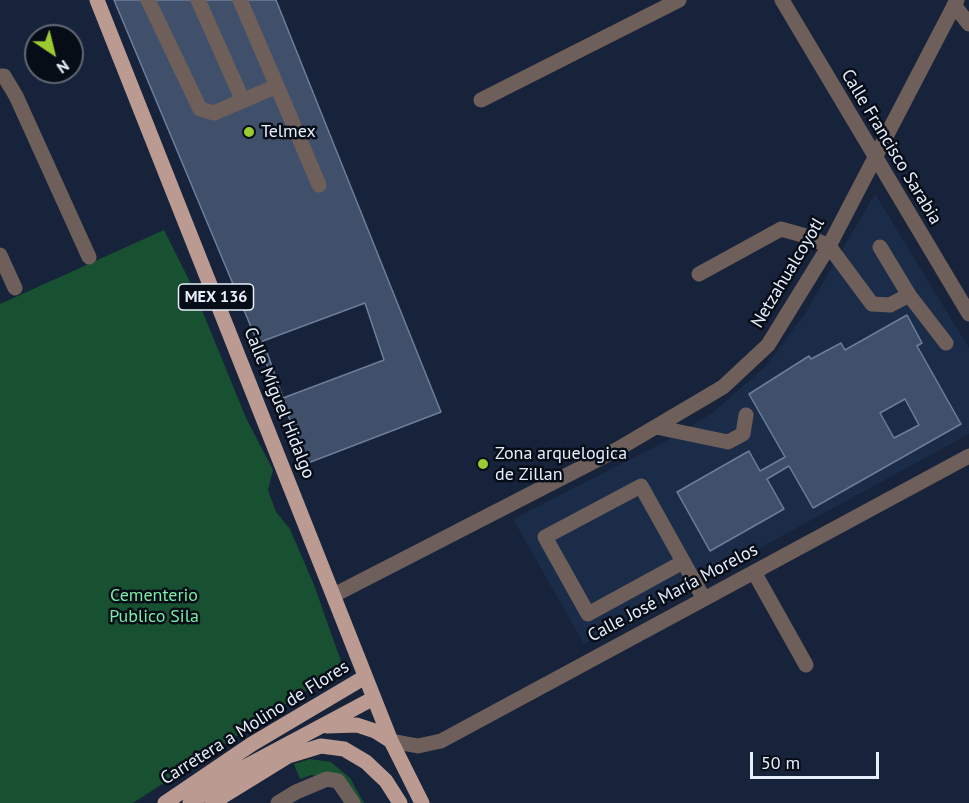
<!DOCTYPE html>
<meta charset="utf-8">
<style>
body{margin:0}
#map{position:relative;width:969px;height:803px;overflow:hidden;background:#16233a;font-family:"PT Sans",sans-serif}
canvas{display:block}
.north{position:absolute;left:24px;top:24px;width:60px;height:60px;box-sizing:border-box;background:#070d17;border:2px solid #616773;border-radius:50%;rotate:145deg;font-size:16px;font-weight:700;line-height:24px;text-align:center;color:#e8effc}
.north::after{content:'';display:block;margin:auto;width:21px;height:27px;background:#9cca31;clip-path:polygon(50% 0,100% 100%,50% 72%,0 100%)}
.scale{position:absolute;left:750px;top:752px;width:129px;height:27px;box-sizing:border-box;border:3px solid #e8effc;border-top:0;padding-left:8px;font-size:18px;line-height:21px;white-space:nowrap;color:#e8effc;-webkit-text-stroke:4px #070d17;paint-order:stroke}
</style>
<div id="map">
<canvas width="969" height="803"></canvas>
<div class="north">N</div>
<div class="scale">50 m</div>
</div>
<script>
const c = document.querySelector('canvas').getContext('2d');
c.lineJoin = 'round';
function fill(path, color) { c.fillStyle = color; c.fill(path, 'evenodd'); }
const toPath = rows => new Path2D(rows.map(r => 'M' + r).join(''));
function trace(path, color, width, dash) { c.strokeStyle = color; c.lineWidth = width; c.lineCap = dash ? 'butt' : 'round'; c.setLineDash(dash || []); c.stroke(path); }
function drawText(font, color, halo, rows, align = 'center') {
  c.font = font + ' "PT Sans",sans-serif'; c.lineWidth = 5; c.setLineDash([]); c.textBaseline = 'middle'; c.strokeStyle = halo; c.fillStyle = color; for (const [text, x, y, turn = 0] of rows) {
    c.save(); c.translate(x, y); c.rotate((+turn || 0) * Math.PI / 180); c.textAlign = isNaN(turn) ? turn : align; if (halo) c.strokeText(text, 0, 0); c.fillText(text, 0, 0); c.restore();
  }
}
fill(toPath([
 [875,194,969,348,969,434,584,644,513,519,668,440,712,413,765,367,804,315]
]), '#1b2c49');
fill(toPath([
 [164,230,193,288,246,418,273,470,268,490,276,512,290,529,314,585,343,667,133,803,0,803,0,304],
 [310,759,331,762,350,778,364,803,358,803,325,777,311,775,300,779,294,764]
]), '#185131');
const building = toPath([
 [114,0,276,0,441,412,308,463,114,0],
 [365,303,384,360,283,398,263,341,365,303],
 [907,315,922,343,917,346,961,424,813,508,789,466,767,479,784,509,710,551,677,492,749,451,760,471,785,457,749,394,809,356,811,359,841,343,845,350,907,315],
 [905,399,919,425,894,438,880,413,905,399]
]);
fill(building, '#41506a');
trace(building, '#6d7e9a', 1.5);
trace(toPath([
 [148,0,200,109,214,113,277,86,240,0],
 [198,0,243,101],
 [782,0,969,314],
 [954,5,969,24],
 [0,76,4,76,16,96,89,257],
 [277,86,319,185],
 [481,100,679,0],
 [880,247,909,295],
 [0,255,15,288],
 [699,274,781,229,806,236,829,246,872,304,890,305,909,295,946,343],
 [656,427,728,442,743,434,746,415],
 [683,562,588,614,545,537,641,486,704,599],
 [754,572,806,665],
 [334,595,618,449,723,387,768,345,829,246,957,0],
 [391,741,418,746,441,741,969,456],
 [278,803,296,792,327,779,338,781,353,803]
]), '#6f5f5a', 15);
trace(toPath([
 [97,0,391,741,422,803],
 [327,726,357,725,375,731,391,741],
 [165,803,252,744,365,677],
 [190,803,239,770,374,698],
 [212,803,288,756,321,746,344,749,366,762,386,781,400,803]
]), '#bb9b91', 15);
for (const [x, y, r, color] of [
 [249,132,6,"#9cca31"],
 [483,464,6,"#9cca31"]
]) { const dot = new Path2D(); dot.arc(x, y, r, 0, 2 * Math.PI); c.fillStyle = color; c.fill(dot); trace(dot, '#070d17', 2); }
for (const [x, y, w] of [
 [216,297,75]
]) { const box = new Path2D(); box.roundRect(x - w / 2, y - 13, w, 26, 4.5); c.fillStyle = '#070d17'; c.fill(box); trace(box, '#e8effc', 1.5); }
drawText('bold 16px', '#e8effc', null, [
 ["MEX 136",216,297]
]);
drawText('18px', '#e8effc', '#070d17', [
 ["Telmex",261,132],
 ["Zona arquelogica",495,454],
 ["de Zillan",495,475]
], 'left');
drawText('18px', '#e8effc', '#070d17', [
 ["Calle Francisco Sarabia",891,147,59],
 ["Netzahualcoyotl",788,273,-59],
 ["Calle Míguel Hidalgo",279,403,68],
 ["Calle José María Morelos",673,593,-28],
 ["Carretera a Molino de Flores",255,723,-32]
]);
drawText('18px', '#7aefa8', '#070d17', [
 ["Cementerio",154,596],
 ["Publico Sila",154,617]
]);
</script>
